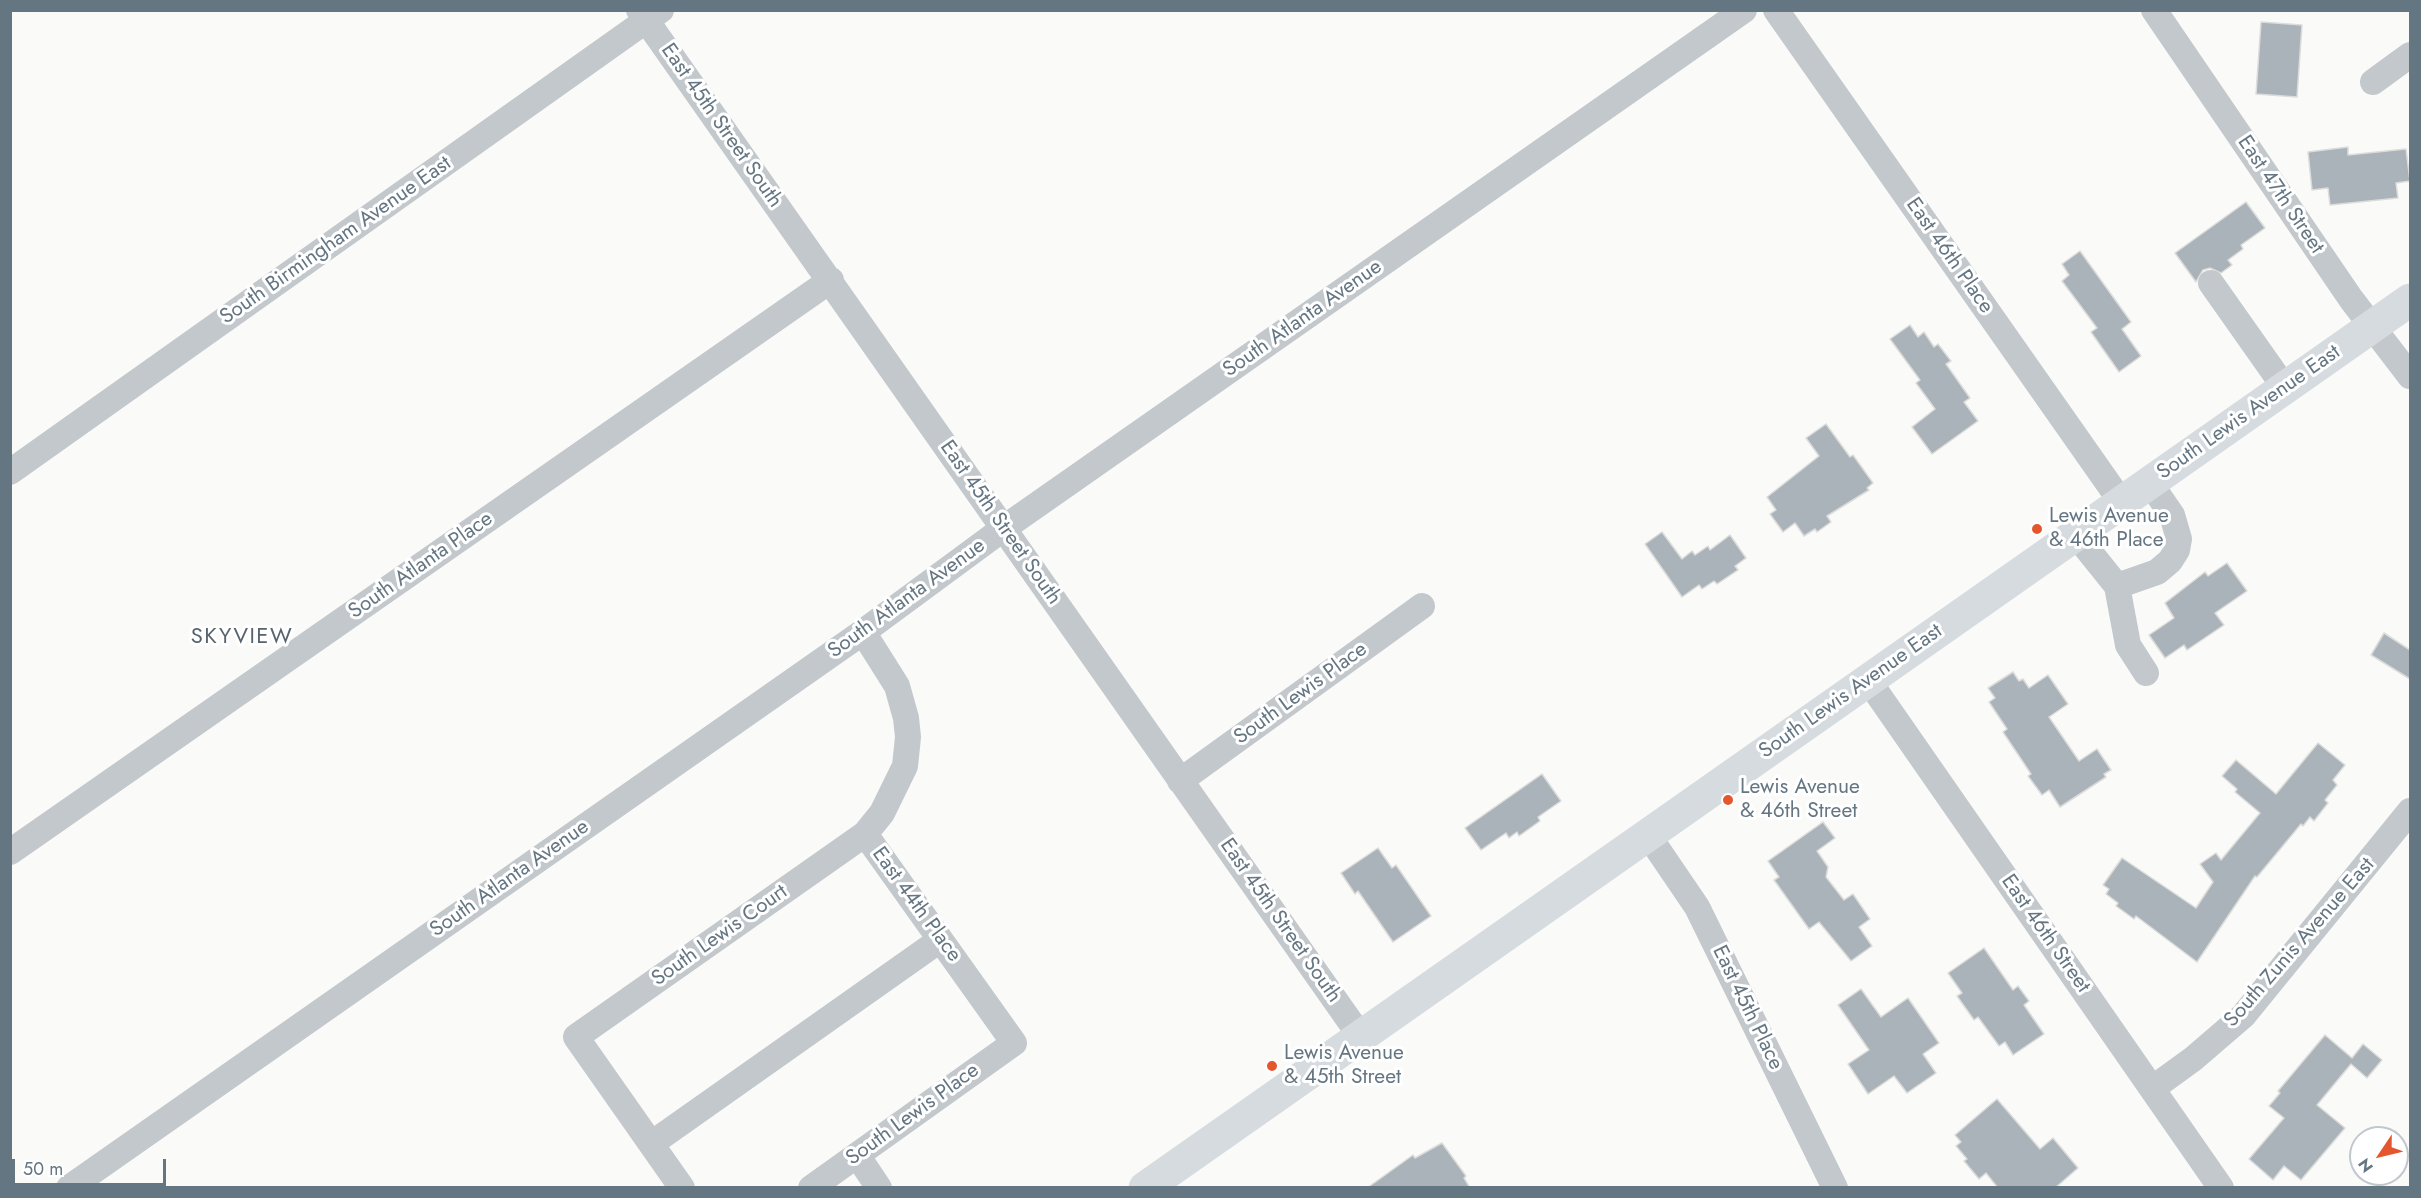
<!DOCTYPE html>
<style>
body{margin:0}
#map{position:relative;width:2421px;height:1198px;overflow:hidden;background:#fafaf8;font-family:Jost,sans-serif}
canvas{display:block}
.frame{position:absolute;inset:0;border:12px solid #657683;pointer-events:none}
.north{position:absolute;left:2349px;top:1126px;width:60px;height:60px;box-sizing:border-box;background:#fff;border:2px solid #c1c8cd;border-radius:50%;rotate:235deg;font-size:16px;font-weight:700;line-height:24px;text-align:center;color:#657683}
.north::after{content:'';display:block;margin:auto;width:21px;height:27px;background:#e4572e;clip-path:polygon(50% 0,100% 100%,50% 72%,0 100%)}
.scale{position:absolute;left:12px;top:1159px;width:154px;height:27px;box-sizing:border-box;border:3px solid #657683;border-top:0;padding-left:8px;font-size:18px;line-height:21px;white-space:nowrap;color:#657683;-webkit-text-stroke:4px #fff;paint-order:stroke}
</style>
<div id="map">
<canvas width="2421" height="1198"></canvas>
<div class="frame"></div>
<div class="north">N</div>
<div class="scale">50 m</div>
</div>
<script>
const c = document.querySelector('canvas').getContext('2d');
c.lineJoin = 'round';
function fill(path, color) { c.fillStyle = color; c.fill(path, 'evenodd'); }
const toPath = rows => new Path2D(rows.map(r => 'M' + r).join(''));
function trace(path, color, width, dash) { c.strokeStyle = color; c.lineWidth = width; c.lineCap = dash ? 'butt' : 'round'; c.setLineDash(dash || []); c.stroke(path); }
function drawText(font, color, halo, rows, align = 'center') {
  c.font = font + ' Jost,sans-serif'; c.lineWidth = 6; c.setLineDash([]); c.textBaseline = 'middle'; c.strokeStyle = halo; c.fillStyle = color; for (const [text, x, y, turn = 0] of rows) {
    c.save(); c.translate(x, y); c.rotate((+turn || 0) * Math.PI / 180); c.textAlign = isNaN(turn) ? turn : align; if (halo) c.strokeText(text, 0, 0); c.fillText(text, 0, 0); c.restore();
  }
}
const building = toPath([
 [2261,22,2302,25,2297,97,2256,94,2261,22],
 [2348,147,2348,155,2406,149,2410,181,2396,183,2398,198,2330,205,2328,188,2312,190,2308,152,2348,147],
 [2246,202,2265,228,2241,245,2243,249,2228,260,2232,265,2221,273,2210,268,2203,270,2196,282,2175,253,2246,202],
 [2080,251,2131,322,2122,329,2141,356,2119,372,2091,332,2097,328,2062,281,2069,275,2062,264,2080,251],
 [1910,325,1918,337,1924,332,1934,347,1938,344,1951,361,1946,364,1970,398,1964,402,1978,421,1932,454,1912,427,1935,409,1916,383,1920,380,1890,339,1910,325],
 [1826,424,1850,457,1853,455,1873,483,1867,488,1869,490,1827,516,1831,522,1817,532,1815,529,1804,536,1795,523,1783,532,1770,514,1776,510,1767,497,1819,456,1806,438,1826,424],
 [1662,532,1682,559,1692,551,1695,555,1708,546,1710,550,1730,535,1746,558,1735,566,1738,570,1717,584,1714,581,1702,589,1699,585,1682,597,1645,544,1662,532],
 [2227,563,2247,591,2215,613,2224,625,2187,650,2184,645,2165,658,2149,635,2174,618,2165,603,2205,572,2208,576,2227,563],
 [2384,633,2410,650,2410,679,2371,655,2384,633],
 [2013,672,2019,681,2023,679,2029,688,2048,675,2068,704,2049,717,2079,761,2097,749,2111,770,2104,774,2106,777,2060,807,2049,790,2042,795,2028,776,2031,774,2003,732,2007,729,1989,702,1995,698,1988,688,2013,672],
 [2318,743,2345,765,2333,780,2337,785,2325,800,2328,803,2314,821,2310,817,2303,826,2301,824,2257,877,2255,876,2197,962,2136,916,2134,919,2116,906,2118,903,2106,894,2109,889,2103,885,2122,858,2196,908,2213,882,2200,864,2216,853,2221,860,2260,813,2235,792,2237,789,2222,776,2236,760,2276,794,2318,743],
 [1542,774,1561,801,1538,817,1540,821,1519,836,1517,832,1509,838,1506,833,1481,850,1465,828,1542,774],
 [1823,822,1835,838,1817,851,1828,867,1826,877,1844,900,1853,894,1870,919,1859,927,1872,946,1851,961,1819,922,1809,929,1774,880,1779,877,1768,861,1823,822],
 [1378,848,1392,868,1396,865,1431,916,1393,942,1358,891,1355,894,1341,873,1378,848],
 [1984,948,2013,990,2018,986,2029,1001,2024,1005,2044,1034,2013,1055,2005,1042,1999,1046,1978,1017,1974,1020,1957,996,1962,993,1948,973,1984,948],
 [1861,989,1881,1017,1908,998,1939,1043,1923,1054,1936,1073,1907,1093,1894,1076,1868,1094,1848,1064,1869,1050,1838,1005,1861,989],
 [2325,1035,2352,1058,2363,1044,2382,1060,2367,1078,2351,1064,2317,1105,2345,1128,2301,1180,2284,1166,2273,1180,2249,1159,2284,1118,2269,1106,2280,1093,2278,1091,2325,1035],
 [1997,1099,2040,1149,2053,1138,2078,1168,2055,1188,1998,1188,1986,1173,1979,1179,1964,1161,1967,1159,1956,1146,1961,1142,1955,1135,1997,1099],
 [1442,1143,1466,1176,1464,1178,1470,1188,1367,1188,1413,1155,1415,1158,1442,1143]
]);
fill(building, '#aab3b9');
trace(building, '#dcdcda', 1.5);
trace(toPath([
 [639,10,1361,1037],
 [1776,10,2122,503],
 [2154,10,2351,299,2410,376],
 [2373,82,2410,55],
 [2211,283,2285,388],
 [10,472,661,10],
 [2076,535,2117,586,2128,645,2146,673],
 [2117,586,2157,572,2170,561,2177,550,2179,539,2172,515,2150,483],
 [1868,680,2221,1188],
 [1180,781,1422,606],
 [1648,835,1697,907,1835,1188],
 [10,852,831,280],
 [2153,1088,2193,1059,2243,1016,2410,811],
 [651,1144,940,940],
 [857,1155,879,1188],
 [69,1188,863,632,1004,528,1744,10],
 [682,1188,576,1037,865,834,882,813,905,766,908,737,906,718,897,686,863,632],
 [811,1188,1014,1043,865,834]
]), '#c3c8cc', 26);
trace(toPath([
 [1145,1188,2410,300]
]), '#d6dbdf', 33);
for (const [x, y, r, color] of [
 [2037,529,6,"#e4572e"],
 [1728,800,6,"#e4572e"],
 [1272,1066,6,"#e4572e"]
]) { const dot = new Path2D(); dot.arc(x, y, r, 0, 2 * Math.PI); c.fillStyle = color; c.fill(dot); trace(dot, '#fff', 2); }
drawText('21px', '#657683', '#fff', [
 ["East 45th Street South",721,126,55],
 ["East 47th Street",2280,195,56],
 ["South Birmingham Avenue East",336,241,-35],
 ["East 46th Place",1949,256,55],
 ["South Atlanta Avenue",1303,319,-35],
 ["South Lewis Avenue East",2249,413,-35],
 ["East 45th Street South",1000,523,55],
 ["South Atlanta Place",421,566,-35],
 ["South Atlanta Avenue",907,599,-36],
 ["South Lewis Avenue East",1851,692,-35],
 ["South Lewis Place",1301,694,-36],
 ["South Atlanta Avenue",510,879,-35],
 ["East 44th Place",916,905,54],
 ["East 45th Street South",1280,921,55],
 ["East 46th Street",2045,934,55],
 ["South Lewis Court",720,936,-35],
 ["South Zunis Avenue East",2300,943,-49],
 ["East 45th Place",1747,1008,64],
 ["South Lewis Place",913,1115,-36]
]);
drawText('21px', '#657683', '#fff', [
 ["Lewis Avenue",2049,517],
 ["& 46th Place",2049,541],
 ["Lewis Avenue",1740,788],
 ["& 46th Street",1740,812],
 ["Lewis Avenue",1284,1054],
 ["& 45th Street",1284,1078]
], 'left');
c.letterSpacing = '1.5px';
drawText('22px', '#57646e', '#fff', [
 ["SKYVIEW",242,638]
]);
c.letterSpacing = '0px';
</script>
